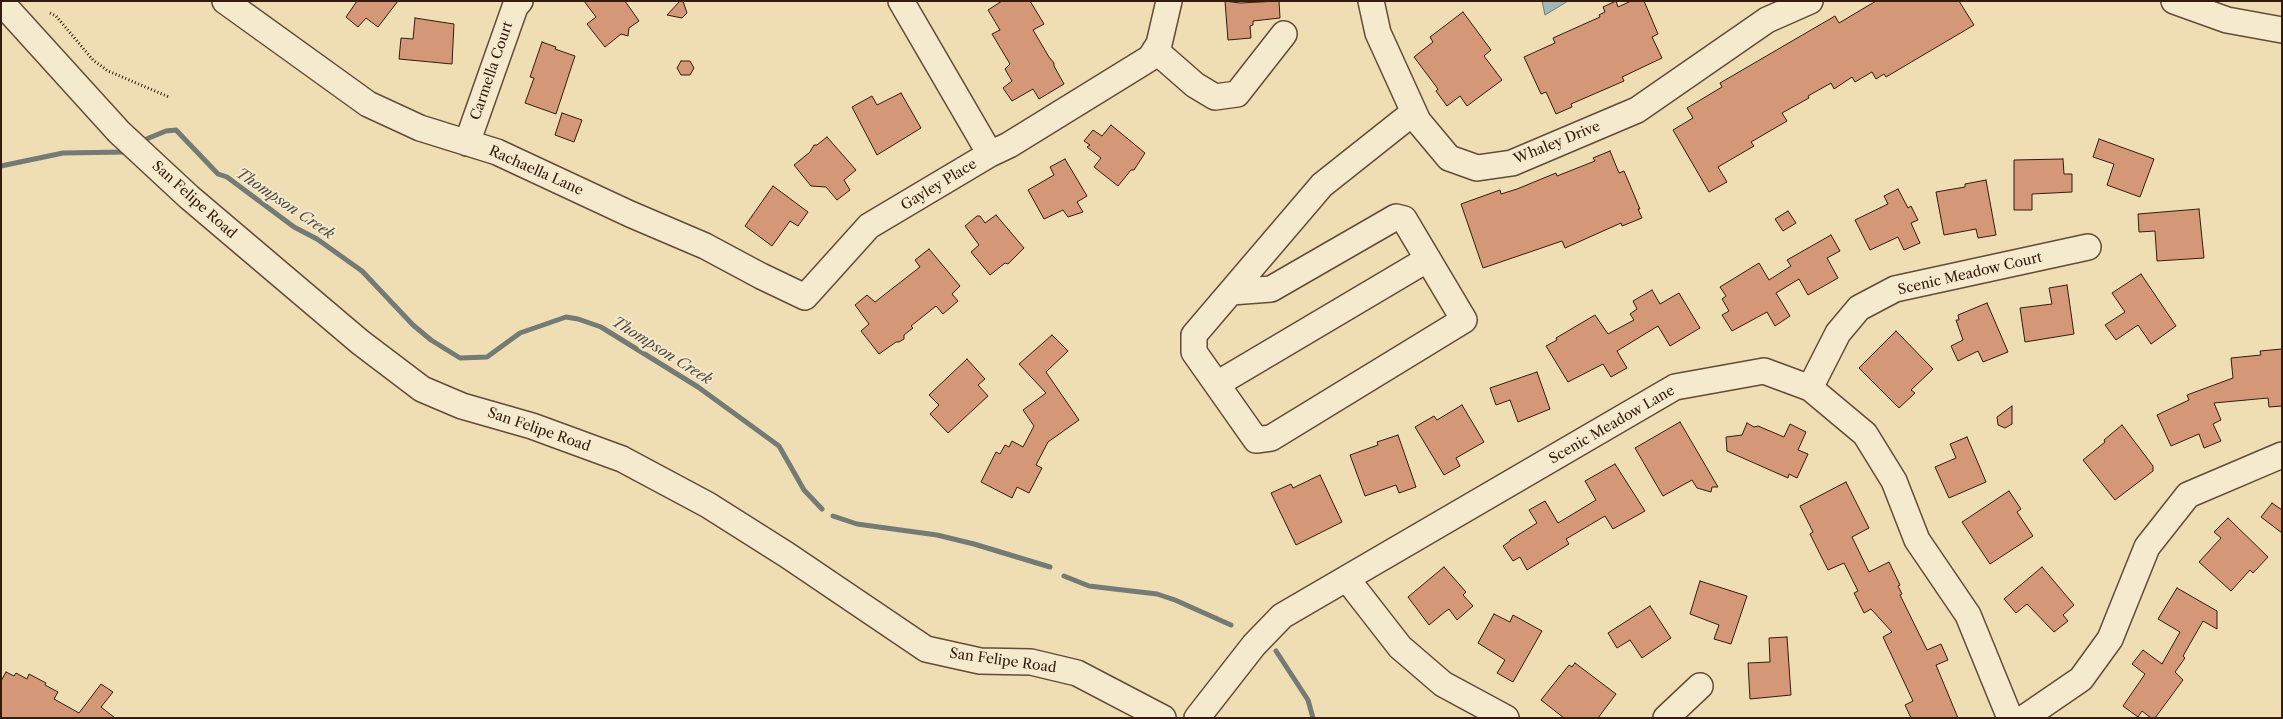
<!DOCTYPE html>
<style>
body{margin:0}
#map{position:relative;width:2283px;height:719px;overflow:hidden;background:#efddb4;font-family:"Libre Caslon Text",serif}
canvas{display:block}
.frame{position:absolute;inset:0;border:2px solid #331c0d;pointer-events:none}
</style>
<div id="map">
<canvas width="2283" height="719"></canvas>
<div class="frame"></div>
</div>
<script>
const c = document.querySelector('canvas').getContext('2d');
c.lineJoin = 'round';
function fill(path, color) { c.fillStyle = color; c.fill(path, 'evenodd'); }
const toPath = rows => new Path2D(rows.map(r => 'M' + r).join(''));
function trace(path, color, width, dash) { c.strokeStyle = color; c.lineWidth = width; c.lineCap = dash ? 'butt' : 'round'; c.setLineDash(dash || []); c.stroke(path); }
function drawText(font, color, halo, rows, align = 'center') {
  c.font = font + ' "Libre Caslon Text",serif'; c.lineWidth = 4; c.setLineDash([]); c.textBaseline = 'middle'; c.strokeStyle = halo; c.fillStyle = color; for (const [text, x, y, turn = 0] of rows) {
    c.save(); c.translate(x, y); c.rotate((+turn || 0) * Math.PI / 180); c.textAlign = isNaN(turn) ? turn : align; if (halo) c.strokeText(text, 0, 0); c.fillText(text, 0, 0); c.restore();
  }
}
const water = toPath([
 [1542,1,1568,1,1545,15,1542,1]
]);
fill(water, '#a0b8b9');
trace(water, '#747a74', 1);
trace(toPath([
 [144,140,166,131,176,130,218,174,227,177,294,227,317,239,362,271,413,325,431,340,460,358,487,357,520,333,566,317,578,319,601,327,698,387,779,446,804,490,822,509],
 [1,166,63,153,126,152],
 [833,516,857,524,937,535,974,544,1050,567],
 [1064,576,1089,586,1157,594,1175,600,1231,625],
 [1276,651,1308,700,1313,718]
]), '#747a74', 5);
const building = toPath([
 [357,1,398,1,378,27,366,18,358,27,346,17,357,1],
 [584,1,625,1,639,21,629,28,628,36,621,34,605,47,587,24,596,17,584,1],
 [680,1,683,1,687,13,682,18,667,15,680,1],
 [1002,1,1030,1,1044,24,1033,30,1049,57,1054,63,1054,66,1064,84,1039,99,1033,89,1012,101,1003,88,1012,81,1005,69,1010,64,992,34,1000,30,988,10,1002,1],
 [1225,1,1240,3,1279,1,1280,18,1253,21,1253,25,1250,26,1251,38,1228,40,1225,1],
 [1616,1,1618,7,1631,1,1644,1,1658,34,1652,37,1662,58,1622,77,1624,81,1571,104,1572,107,1556,114,1546,92,1541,94,1524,57,1555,43,1553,38,1600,17,1599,15,1605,12,1603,7,1616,1],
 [1876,1,1959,1,1974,25,1886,77,1884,74,1876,79,1872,72,1855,82,1852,77,1834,89,1831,83,1808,96,1809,98,1782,113,1787,121,1751,142,1754,146,1718,167,1727,182,1709,192,1673,130,1693,118,1687,108,1722,87,1720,83,1835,16,1839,23,1876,1],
 [1463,12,1491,50,1484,56,1502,80,1467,106,1460,96,1447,106,1436,91,1438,89,1414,57,1433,42,1430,37,1463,12],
 [415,18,454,24,452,64,399,59,401,38,413,39,415,18],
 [542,42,556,47,555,49,575,56,556,114,525,103,534,78,530,77,542,42],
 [681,61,690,61,694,68,690,75,681,75,677,68,681,61],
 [901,93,921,128,877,155,852,107,872,96,877,105,901,93],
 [562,113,582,120,574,142,555,135,562,113],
 [1111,125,1145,153,1134,170,1131,170,1118,186,1094,167,1101,158,1087,147,1090,145,1084,141,1093,130,1102,136,1111,125],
 [827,137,856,170,844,180,850,190,837,200,826,187,811,186,794,165,810,152,814,145,817,145,827,137],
 [2099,139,2154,159,2140,197,2107,185,2114,164,2093,157,2099,139],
 [1610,151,1619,173,1624,171,1640,209,1638,209,1642,218,1622,226,1621,223,1565,248,1562,241,1483,268,1461,204,1500,190,1501,194,1517,189,1556,173,1557,176,1595,161,1593,158,1610,151],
 [1065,159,1087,196,1077,202,1083,212,1068,217,1063,210,1044,219,1028,190,1054,175,1050,167,1065,159],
 [2063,159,2064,174,2072,174,2072,192,2032,194,2032,210,2014,210,2014,160,2063,159],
 [1986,180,1996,235,1978,238,1976,229,1944,235,1936,192,1965,187,1965,184,1986,180],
 [773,186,808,212,798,226,790,221,772,246,745,226,773,186],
 [1898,189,1908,208,1911,206,1918,220,1911,223,1920,243,1904,250,1898,237,1870,250,1855,220,1888,204,1884,196,1898,189],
 [2199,209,2204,258,2157,261,2155,231,2139,232,2138,214,2199,209],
 [1788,211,1796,223,1783,231,1775,219,1788,211],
 [996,215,1024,248,1008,264,1005,263,990,275,971,252,979,245,965,226,977,216,980,216,985,223,996,215],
 [1831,235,1840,251,1827,258,1838,278,1808,295,1799,279,1776,293,1790,316,1775,326,1767,312,1732,331,1722,315,1729,311,1722,299,1726,296,1720,287,1759,263,1769,280,1791,266,1787,260,1831,235],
 [929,249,960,286,952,294,958,301,943,314,936,306,911,326,913,328,904,335,904,339,899,342,896,342,879,354,861,331,869,324,855,305,867,295,875,302,920,267,915,260,929,249],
 [2141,274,2176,326,2151,344,2138,325,2116,340,2105,325,2125,312,2112,293,2141,274],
 [2067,285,2074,334,2025,342,2020,308,2052,304,2049,288,2067,285],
 [1652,290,1660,304,1679,293,1700,328,1670,346,1658,326,1617,351,1627,368,1611,377,1603,364,1568,382,1546,346,1557,340,1556,338,1595,315,1608,334,1634,320,1630,314,1637,309,1633,301,1652,290],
 [1987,303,2008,352,1983,362,1978,351,1958,361,1951,346,1963,340,1956,320,1959,320,1958,315,1987,303],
 [1896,331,1933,369,1911,390,1915,393,1899,408,1859,368,1896,331],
 [1052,335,1068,351,1046,372,1079,420,1048,442,1036,465,1042,468,1029,493,1017,487,1012,498,981,482,996,452,1000,454,1005,445,1009,447,1012,441,1023,447,1034,426,1023,410,1046,393,1019,364,1052,335],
 [2282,349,2282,406,2269,407,2268,398,2214,403,2221,420,2213,424,2221,441,2204,448,2199,434,2171,446,2157,415,2189,400,2187,395,2233,378,2231,358,2261,355,2260,351,2282,349],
 [967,359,985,379,978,385,988,396,948,433,930,414,939,405,929,395,967,359],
 [1537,372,1550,409,1518,422,1510,400,1496,405,1490,388,1537,372],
 [1462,405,1484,442,1456,458,1460,466,1444,475,1415,427,1434,416,1437,420,1462,405],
 [2012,406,2012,424,2005,428,1998,425,1997,417,2012,406],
 [1680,422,1718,487,1712,487,1711,492,1697,488,1692,480,1663,496,1635,448,1680,422],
 [1747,423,1754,427,1758,426,1784,437,1790,424,1806,432,1798,450,1808,454,1797,478,1789,474,1788,478,1727,451,1726,437,1742,435,1747,423],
 [2122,425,2153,466,2153,471,2115,500,2083,460,2105,442,2104,440,2122,425],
 [1398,435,1416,487,1399,493,1396,485,1365,496,1350,455,1378,445,1377,442,1398,435],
 [1967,437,1986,482,1949,498,1935,467,1956,458,1950,444,1967,437],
 [1615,464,1645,511,1613,529,1605,516,1566,539,1569,544,1527,570,1520,557,1513,561,1503,546,1510,541,1510,540,1537,523,1529,510,1545,501,1558,523,1596,500,1585,481,1615,464],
 [1320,475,1342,522,1296,545,1271,493,1291,484,1293,488,1320,475],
 [1846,482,1869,528,1852,537,1869,572,1889,562,1900,585,1898,586,1902,594,1900,595,1927,650,1941,644,1948,660,1936,665,1958,718,1911,718,1905,705,1913,701,1883,637,1892,632,1871,609,1864,613,1854,593,1858,591,1844,563,1828,570,1810,534,1813,532,1800,506,1846,482],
 [2009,491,2021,509,2017,512,2033,536,1990,564,1962,522,2009,491],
 [2272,503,2282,510,2282,533,2261,517,2272,503],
 [2228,518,2268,557,2253,573,2250,570,2231,591,2199,562,2221,538,2214,532,2228,518],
 [1444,567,1466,592,1463,595,1473,606,1457,620,1449,609,1446,611,1429,625,1408,597,1444,567],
 [2042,567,2074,605,2063,615,2068,621,2054,632,2027,604,2016,613,2004,599,2042,567],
 [1700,581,1747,596,1731,644,1714,639,1719,625,1690,614,1700,581],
 [2177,588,2217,611,2217,629,2203,621,2183,656,2185,658,2175,672,2183,680,2155,718,2151,718,2142,711,2138,717,2123,706,2145,674,2132,664,2143,650,2162,664,2180,632,2158,619,2177,588],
 [1650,606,1671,638,1642,658,1630,640,1617,648,1608,633,1650,606],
 [1494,614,1510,622,1513,615,1542,631,1513,682,1497,673,1505,660,1478,643,1494,614],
 [1787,637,1791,695,1750,699,1748,663,1770,662,1769,638,1787,637],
 [1575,663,1616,694,1598,718,1564,718,1541,700,1569,665,1572,667,1575,663],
 [6,672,14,676,16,673,27,679,29,674,46,683,45,685,58,692,54,699,79,713,101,684,113,692,101,707,115,718,1,718,1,681,6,672]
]);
fill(building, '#d49777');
trace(building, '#331c0d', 1);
const minor = toPath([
 [225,1,368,104,420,128,497,152,630,214,705,246,761,276,805,297,869,226,990,154,901,1],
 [1371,1,1378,33,1418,121,1449,158,1477,168,1512,163,1637,110,1767,20,1810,1],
 [2174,1,2227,20,2282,30],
 [1,2,119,132,189,197,360,342,422,389,462,406,532,426,622,459,708,505,787,555,926,649,980,661,1031,662,1077,673,1163,718],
 [1155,50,1195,85,1215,97,1237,94,1284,34],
 [467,143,515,7,520,1],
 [990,154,1009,145,1150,58,1159,44,1169,1],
 [1231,292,1271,289,1396,217,1404,219,1464,320,1271,438,1256,440,1194,352,1194,335,1322,185,1414,112],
 [1217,384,1428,259],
 [1810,388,1838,333,1859,308,1895,289,2088,247],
 [1347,579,1400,647,1443,684,1506,718],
 [1197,718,1254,645,1282,616,1675,387,1764,371,1810,388,1865,434,1894,481,1917,540,1968,615,2010,718],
 [1666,718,1700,686],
 [2024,718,2081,679,2110,639,2147,547,2188,495,2282,455]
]);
trace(minor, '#624c37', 28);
trace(toPath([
 [50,13,56,16,93,60,108,71,169,97]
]), '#331c0d', 3, [1, 2.5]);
trace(minor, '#f5e9ce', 25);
drawText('14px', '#331c0d', '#f5e9ce', [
 ["Carmella Court",492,71,-71],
 ["Whaley Drive",1557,143,-22],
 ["Rachaella Lane",536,171,24],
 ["Gayley Place",939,185,-31],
 ["San Felipe Road",194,200,42],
 ["Scenic Meadow Court",1970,274,-13],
 ["Scenic Meadow Lane",1612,425,-30],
 ["San Felipe Road",539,430,19],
 ["San Felipe Road",1003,661,8]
]);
drawText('italic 15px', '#544b41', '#f5e9ce', [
 ["Thompson Creek",285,204,34],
 ["Thompson Creek",662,351,32]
]);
</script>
